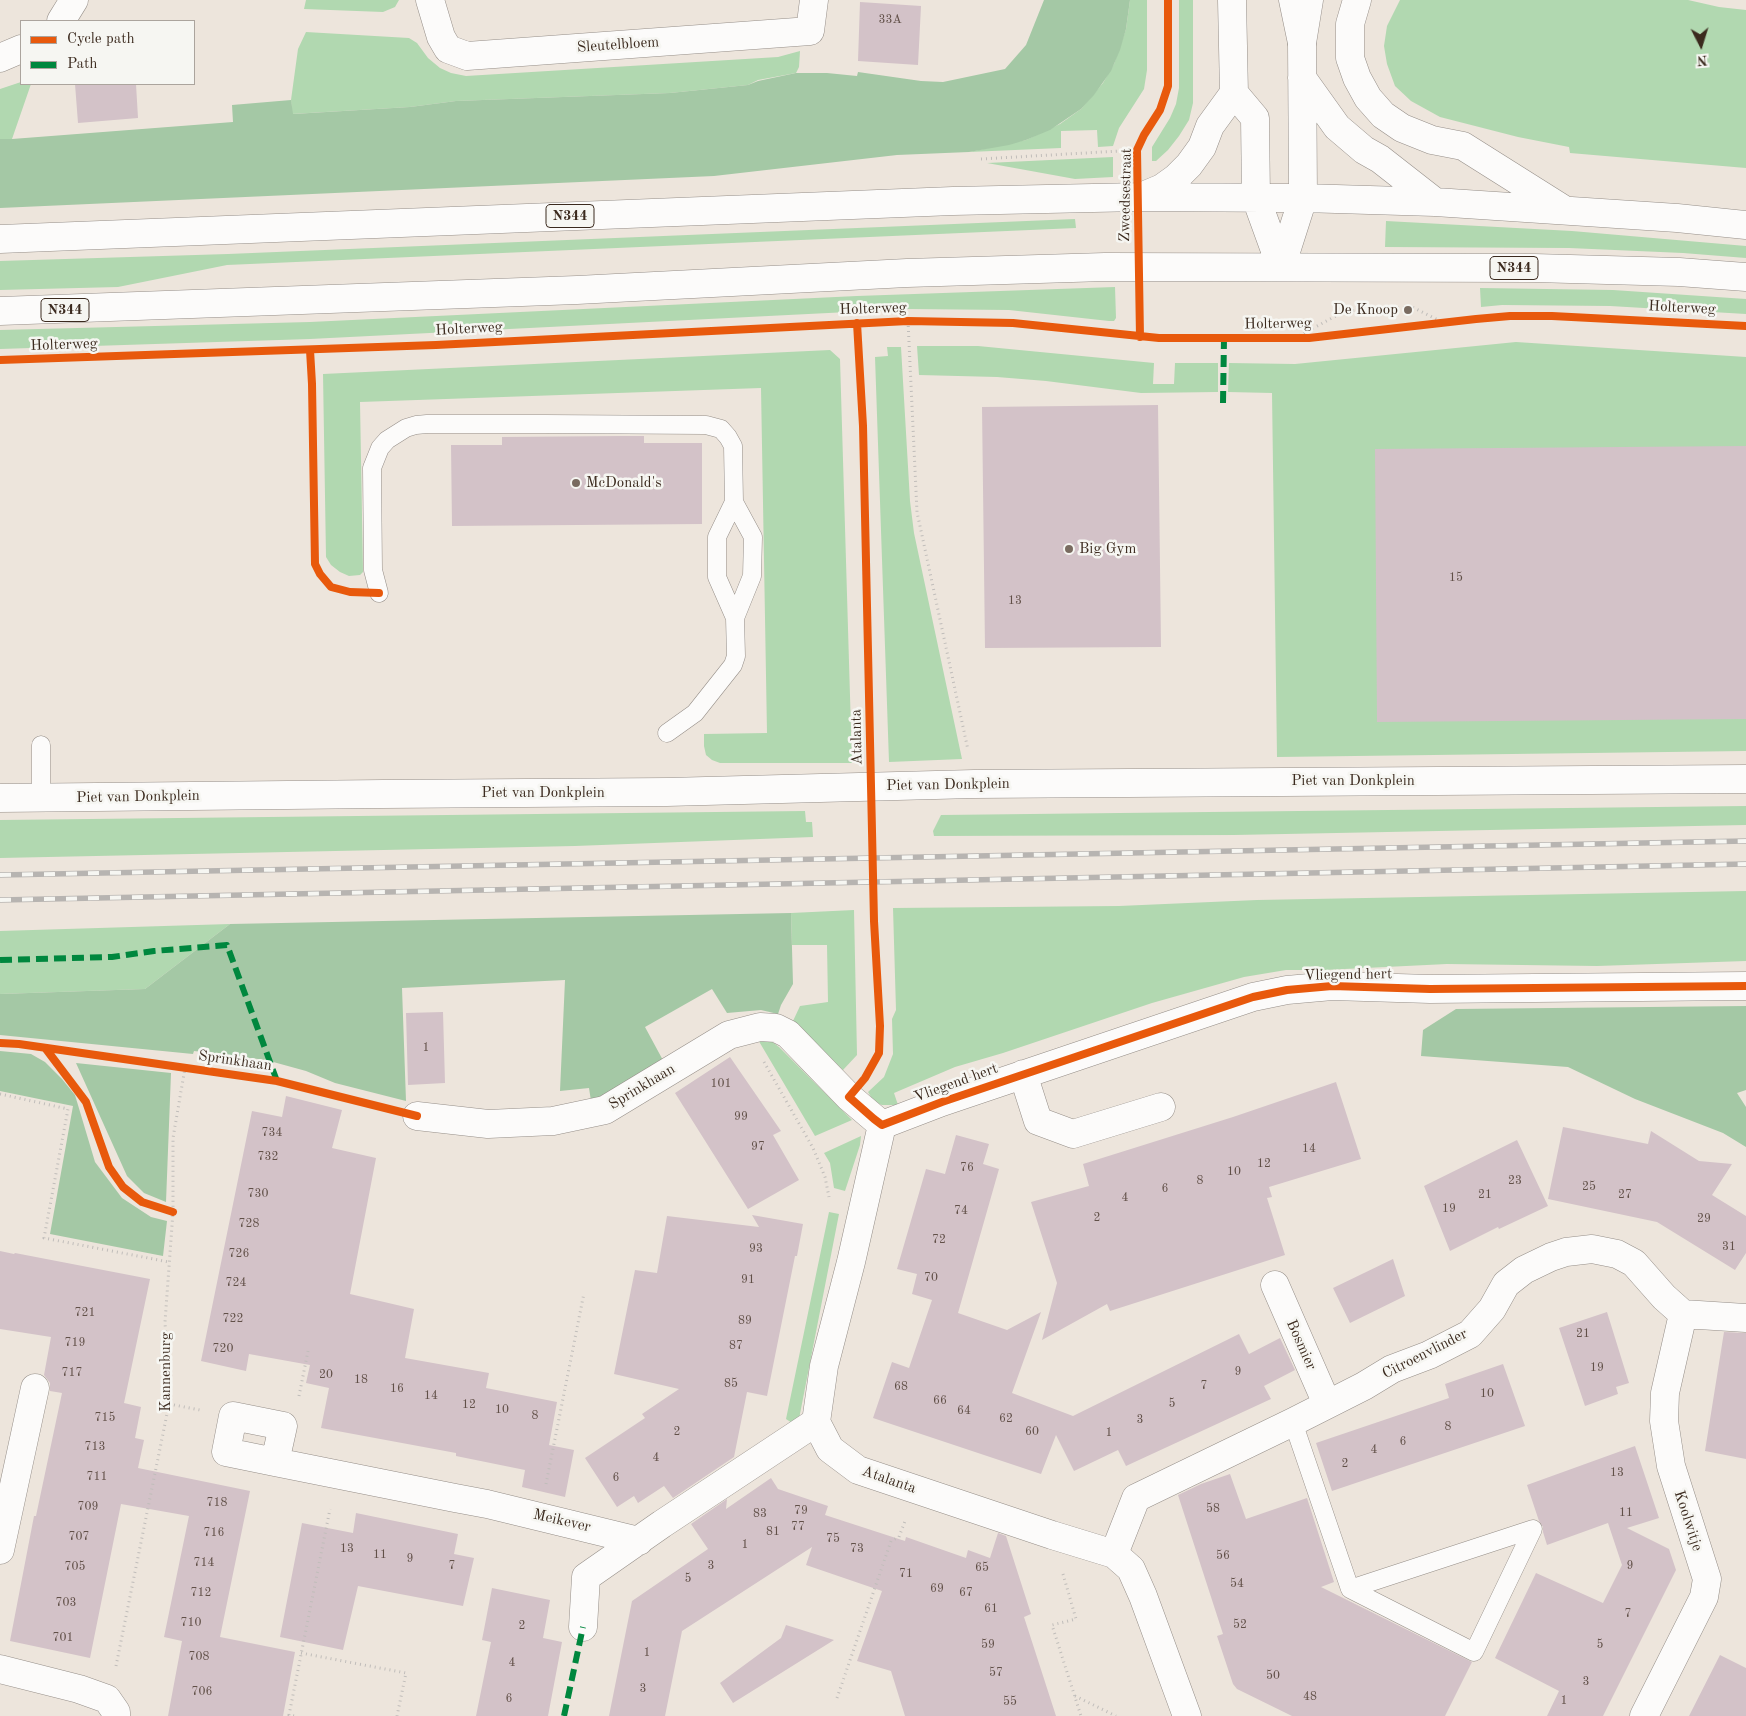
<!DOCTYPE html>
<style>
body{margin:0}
#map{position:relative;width:1746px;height:1716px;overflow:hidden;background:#ede5dc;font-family:"Old Standard TT",serif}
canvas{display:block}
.legend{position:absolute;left:20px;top:20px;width:175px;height:65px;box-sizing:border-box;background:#f6f6f2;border:1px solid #aba49d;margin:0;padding:6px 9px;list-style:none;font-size:15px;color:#3b2a1e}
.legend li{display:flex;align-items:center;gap:10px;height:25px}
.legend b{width:25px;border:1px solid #aba49d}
.north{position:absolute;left:1676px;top:20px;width:50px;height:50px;-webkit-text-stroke:4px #f6f6f2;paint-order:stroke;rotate:175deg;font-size:14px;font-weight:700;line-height:20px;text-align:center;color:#3b2a1e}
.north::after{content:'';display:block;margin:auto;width:18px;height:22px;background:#3b2a1e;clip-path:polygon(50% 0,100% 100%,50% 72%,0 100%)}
</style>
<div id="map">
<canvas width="1746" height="1716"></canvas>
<ul class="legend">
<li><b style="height:6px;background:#e8590c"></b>Cycle path</li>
<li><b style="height:6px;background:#00873e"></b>Path</li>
</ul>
<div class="north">N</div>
</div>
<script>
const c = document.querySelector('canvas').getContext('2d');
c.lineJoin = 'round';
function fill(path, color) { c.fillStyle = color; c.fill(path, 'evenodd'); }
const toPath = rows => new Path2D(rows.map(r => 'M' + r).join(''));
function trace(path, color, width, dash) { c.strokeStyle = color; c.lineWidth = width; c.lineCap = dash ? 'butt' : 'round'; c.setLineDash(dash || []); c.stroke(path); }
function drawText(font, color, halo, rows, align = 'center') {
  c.font = font + ' "Old Standard TT",serif'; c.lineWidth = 5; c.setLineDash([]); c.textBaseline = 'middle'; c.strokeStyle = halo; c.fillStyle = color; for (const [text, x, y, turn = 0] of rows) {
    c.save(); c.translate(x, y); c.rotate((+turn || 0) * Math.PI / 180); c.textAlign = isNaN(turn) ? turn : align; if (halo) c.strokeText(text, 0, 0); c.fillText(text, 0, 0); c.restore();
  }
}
fill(toPath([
 [306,0,399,0,395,7,383,12,304,9],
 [1130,0,1147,0,1147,70,1144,89,1119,128,1113,146,1098,147,1097,130,1061,131,1061,148,969,152,1026,140,1060,124,1081,109,1103,83,1114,64,1126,29],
 [1179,0,1193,0,1193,103,1189,120,1179,136,1168,150,1156,161,1152,161,1152,147,1170,118,1176,104,1179,88],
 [1400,0,1688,0,1719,7,1746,10,1746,168,1570,153,1569,147,1518,137,1440,117,1411,101,1395,86,1387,64,1384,46,1387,26],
 [306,32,409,38,417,43,428,58,440,68,451,73,466,76,778,57,800,51,799,67,796,73,758,80,748,85,670,93,456,101,410,107,292,114,291,100,298,49],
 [21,82,21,84,31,84,12,139,0,139,0,89],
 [1113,157,1113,177,1075,179,987,163],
 [1075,219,1076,228,227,265,118,287,0,290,0,261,228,254],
 [1386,221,1572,231,1746,246,1746,258,1683,253,1569,248,1385,247],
 [1115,287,1116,318,1114,321,1109,321,1009,310,908,309,310,339,0,349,0,330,310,322,857,296],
 [1480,288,1613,290,1746,299,1746,314,1610,306,1502,305,1481,307],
 [1516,342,1746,357,1746,751,1277,757,1272,393,1228,392,1229,363,1295,364],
 [917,346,978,346,1154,363,1153,384,1174,384,1175,363,1218,363,1218,392,1141,393,1046,381,997,377,919,375],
 [887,347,901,347,910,501,914,533,962,759,889,762,875,357,888,356],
 [830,350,840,359,852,763,720,763,712,760,706,755,704,746,704,734,767,733,761,388,360,402,363,572,360,575,349,576,340,572,331,565,326,557,323,374],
 [1746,806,1746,825,1234,835,934,836,933,831,941,815],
 [805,811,806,822,812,822,813,837,575,846,0,858,0,820],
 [1746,891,1746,961,1597,966,1447,964,1324,970,1286,970,1244,977,1152,1003,1003,1053,955,1067,894,1093,898,1105,882,1105,874,1102,868,1092,884,1077,893,1054,892,1019,896,1010,893,908,1119,906,1257,900],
 [854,910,857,1055,843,1070,793,1021,800,1006,828,1002,827,945,792,945,791,913],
 [230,924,145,989,0,994,0,931],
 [757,1038,770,1040,779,1047,852,1120,815,1136],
 [861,1136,860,1145,845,1191,834,1188,830,1163,824,1153],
 [829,1212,839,1214,799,1419,792,1423,786,1419]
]), '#b1d8b0');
fill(toPath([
 [1044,0,1130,0,1126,29,1120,50,1111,71,1094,95,1081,109,1050,130,1026,140,1009,145,969,152,897,155,714,176,0,208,0,139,12,139,233,122,232,105,291,100,293,114,410,107,456,101,670,93,748,85,758,81,796,73,827,73,857,76,858,72,921,81,943,82,1005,69,1026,45],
 [791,913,793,984,781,1005,778,1014,761,1010,727,1013,712,989,645,1027,665,1064,591,1101,589,1088,560,1091,565,980,402,988,406,1101,335,1083,306,1071,266,1060,194,1051,193,1054,0,1035,0,994,145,989,230,924],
 [1746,1006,1746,1090,1737,1093,1746,1107,1746,1147,1723,1133,1635,1099,1568,1067,1421,1056,1423,1030,1456,1009],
 [0,1051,31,1054,45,1062,62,1079,75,1095,95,1162,122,1198,151,1217,167,1221,163,1256,50,1234,73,1106,0,1091],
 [76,1063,171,1073,166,1202,144,1193,127,1176]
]), '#a4c8a5');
fill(toPath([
 [860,2,921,6,918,65,858,61],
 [75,84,136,84,138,118,78,123],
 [1158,405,1161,647,985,648,982,407],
 [622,436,644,436,644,443,702,443,702,524,452,526,451,445,502,445,502,437],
 [1746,446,1746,719,1377,722,1375,449],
 [443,1012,445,1083,408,1085,406,1013],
 [730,1057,781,1131,773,1135,799,1180,748,1209,675,1093],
 [1336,1082,1361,1159,1269,1187,1272,1197,1267,1198,1285,1255,1110,1311,1107,1304,1042,1340,1057,1283,1031,1202,1089,1186,1083,1164,1233,1117],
 [286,1096,342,1110,332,1148,376,1158,350,1294,414,1309,405,1358,489,1373,486,1388,557,1402,549,1445,574,1450,565,1497,522,1487,525,1470,456,1456,456,1453,321,1428,329,1388,306,1383,310,1365,249,1354,246,1371,201,1361,252,1111,282,1117],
 [1563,1127,1648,1144,1651,1131,1699,1161,1732,1164,1712,1195,1746,1216,1746,1253,1735,1270,1657,1222,1548,1199],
 [956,1135,989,1144,983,1164,999,1169,958,1313,1007,1330,1041,1312,1012,1393,1073,1416,1239,1334,1249,1354,1280,1338,1295,1370,1264,1386,1271,1399,1126,1466,1118,1450,1074,1471,1056,1435,1041,1474,873,1418,892,1362,909,1368,932,1300,912,1294,917,1274,897,1269,926,1169,945,1174],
 [1517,1140,1548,1206,1499,1229,1498,1227,1450,1251,1424,1186],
 [752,1215,803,1224,797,1256,795,1256,767,1396,747,1392,734,1457,673,1498,664,1486,638,1503,634,1496,617,1507,585,1458,645,1418,642,1414,679,1389,614,1374,635,1270,657,1273,667,1216,759,1227],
 [0,1251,14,1254,15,1253,150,1279,124,1403,141,1407,135,1438,144,1440,138,1468,250,1491,220,1637,295,1652,283,1716,168,1716,182,1641,164,1637,189,1516,121,1504,90,1658,10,1641,34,1516,36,1516,62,1393,50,1391,50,1383,44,1375,51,1337,0,1329],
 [1393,1259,1405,1296,1350,1323,1333,1288],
 [1607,1312,1629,1383,1616,1387,1618,1394,1585,1406,1559,1328],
 [1724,1332,1746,1333,1746,1459,1705,1451],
 [1503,1364,1525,1426,1332,1491,1316,1443,1449,1398,1445,1384],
 [1635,1446,1659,1518,1627,1528,1669,1549,1676,1570,1603,1716,1547,1716,1559,1691,1495,1658,1536,1573,1603,1603,1622,1565,1608,1523,1547,1545,1543,1532,1543,1527,1539,1521,1527,1485],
 [1230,1474,1246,1519,1307,1498,1334,1582,1321,1587,1472,1662,1445,1716,1292,1716,1237,1689,1233,1684,1217,1636,1223,1634,1178,1495,1201,1484],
 [771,1478,778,1489,828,1506,825,1515,905,1541,906,1537,966,1558,968,1550,990,1558,998,1533,1006,1536,1031,1614,1024,1617,1056,1716,905,1716,891,1671,857,1661,882,1591,806,1565,812,1547,682,1631,665,1716,609,1716,632,1601,708,1549,691,1524,727,1499,726,1509],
 [356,1513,458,1534,454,1554,474,1558,463,1606,358,1586,343,1650,280,1637,302,1523,353,1533],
 [492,1588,550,1600,543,1638,562,1642,548,1716,476,1716,491,1642,482,1640],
 [786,1625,834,1640,733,1703,720,1683,781,1638],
 [1720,1655,1746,1668,1746,1716,1689,1716]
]), '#d3c2c8');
const lane = toPath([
 [734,502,717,537,717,577,735,618],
 [379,593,373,570,372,468,380,448,387,440,406,428,416,425,427,424,545,424,706,425,721,429,728,437,733,446,734,502,753,537,752,576,735,618,736,656,733,665,695,713,667,733],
 [41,745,41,798],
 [1293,1422,1350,1589,1474,1652,1533,1529,1350,1589]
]);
const street = toPath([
 [430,0,441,37,448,49,467,56,810,31,814,0],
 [61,21,74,0],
 [0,58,21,49],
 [0,798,383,794,667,792,974,784,1746,779],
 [1023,1074,1038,1121,1073,1134,1161,1107],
 [417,1116,488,1124,553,1121,605,1110,729,1035,760,1027,776,1028,788,1034,849,1097,882,1125],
 [882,1125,942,1102,1253,997,1287,990,1332,986,1430,989,1746,986],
 [882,1125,851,1262,824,1366,816,1422,830,1449,858,1470,1052,1535,1114,1554,1131,1569,1143,1596,1187,1716],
 [1275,1285,1327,1404],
 [275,1462,283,1426,233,1416,226,1452,275,1462,455,1498,487,1504,639,1541],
 [0,1550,35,1388],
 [1114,1554,1136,1498,1293,1422,1364,1386,1392,1369,1429,1355,1470,1334,1492,1309,1506,1284,1524,1270,1551,1257,1566,1252,1592,1249,1617,1254,1634,1263,1664,1297,1683,1314,1746,1318],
 [583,1627,586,1577,662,1524,816,1422],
 [0,1669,79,1689,107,1699,116,1712,116,1716],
 [1644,1716,1704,1597,1707,1579,1671,1466,1664,1421,1665,1393,1683,1314]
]);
const secondary = toPath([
 [1293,0,1302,43]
]);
const primary = toPath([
 [1232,0,1234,93,1255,118,1256,198,1281,267],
 [1357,0,1350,24,1350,58,1357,78,1368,98,1383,115,1402,128,1432,140,1463,146,1563,209],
 [1302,78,1337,127,1364,150,1380,159,1435,202],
 [1143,196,1162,188,1176,178,1189,165,1202,147,1210,126,1234,93],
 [0,239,953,201,1140,197,1303,198,1435,202,1677,218,1746,225],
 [1281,267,1303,198,1302,43,1309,0],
 [0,311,577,290,907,273,1105,267,1534,268,1679,272,1746,277]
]);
trace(lane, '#958e88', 19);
trace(street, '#958e88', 29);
trace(secondary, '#958e88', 29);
trace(primary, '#958e88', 29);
trace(toPath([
 [981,159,1137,150],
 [908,321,917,512,968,750],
 [1295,338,1345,311,1412,307,1444,323],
 [764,1062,813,1148,825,1177,829,1197],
 [0,1094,68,1109,44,1238,169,1262],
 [299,1396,308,1351],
 [169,1404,200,1410],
 [546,1484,584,1293],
 [1063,1574,1076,1619,1052,1625,1081,1716],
 [301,1653,406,1673,397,1716],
 [116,1666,169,1404,165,1322,173,1212,173,1138,185,1068],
 [1075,1696,1116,1716],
 [837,1698,891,1541,899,1537,905,1521],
 [294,1716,289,1715,330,1509]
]), '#c0bdba', 3, [1, 4]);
trace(lane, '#fcfbfa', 18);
trace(street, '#fcfbfa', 28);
trace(secondary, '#fcfbfa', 28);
trace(primary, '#fcfbfa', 28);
const rail = toPath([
 [0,875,1746,841],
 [0,900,1746,864]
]);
trace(rail, '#b7b4b1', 5.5);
trace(rail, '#f6f6f2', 4, [11]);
trace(toPath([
 [1223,403,1224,338],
 [0,960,112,957,154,951,227,945,277,1081],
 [564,1716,583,1627]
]), '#00873e', 6, [12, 6]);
trace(toPath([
 [857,323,863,426,874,921,880,1026,879,1053,865,1078,849,1097,874,1119,882,1125,942,1102,1253,997,1287,990,1332,986,1430,989,1746,986],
 [1140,337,1137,150,1144,135,1160,110,1168,86,1168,0],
 [310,350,312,384,315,564,320,574,331,587,350,592,379,593],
 [0,360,436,345,908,321,1013,323,1159,338,1309,338,1476,319,1510,316,1552,316,1746,326],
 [0,1043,19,1044,277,1081,417,1116],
 [46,1049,86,1102,109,1167,123,1187,142,1202,173,1212]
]), '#e8590c', 8);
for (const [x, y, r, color] of [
 [1408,310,5,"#796b60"],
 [576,483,5,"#796b60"],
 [1069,549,5,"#796b60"]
]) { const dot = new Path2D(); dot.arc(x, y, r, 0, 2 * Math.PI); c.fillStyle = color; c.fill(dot); trace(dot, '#f6f6f2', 2); }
drawText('12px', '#615048', null, [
 ["33A",890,20],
 ["15",1456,578],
 ["13",1015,601],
 ["1",426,1048],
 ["101",721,1084],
 ["99",741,1117],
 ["734",272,1133],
 ["97",758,1147],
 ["14",1309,1149],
 ["732",268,1157],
 ["12",1264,1164],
 ["76",967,1168],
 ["10",1234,1172],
 ["8",1200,1181],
 ["23",1515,1181],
 ["25",1589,1187],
 ["6",1165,1189],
 ["730",258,1194],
 ["21",1485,1195],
 ["27",1625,1195],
 ["4",1125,1198],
 ["19",1449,1209],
 ["74",961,1211],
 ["2",1097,1218],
 ["29",1704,1219],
 ["728",249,1224],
 ["72",939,1240],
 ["31",1729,1247],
 ["93",756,1249],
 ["726",239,1254],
 ["70",931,1278],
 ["91",748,1280],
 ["724",236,1283],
 ["721",85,1313],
 ["722",233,1319],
 ["89",745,1321],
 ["21",1583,1334],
 ["719",75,1343],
 ["87",736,1346],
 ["720",223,1349],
 ["19",1597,1368],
 ["9",1238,1372],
 ["717",72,1373],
 ["20",326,1375],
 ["18",361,1380],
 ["85",731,1384],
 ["7",1204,1386],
 ["68",901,1387],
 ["16",397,1389],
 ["10",1487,1394],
 ["14",431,1396],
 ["66",940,1401],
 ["5",1172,1404],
 ["12",469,1405],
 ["10",502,1410],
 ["64",964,1411],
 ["8",535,1416],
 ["715",105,1418],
 ["62",1006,1419],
 ["3",1140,1420],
 ["8",1448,1427],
 ["2",677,1432],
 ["60",1032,1432],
 ["1",1109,1433],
 ["6",1403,1442],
 ["713",95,1447],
 ["4",1374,1450],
 ["4",656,1458],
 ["2",1345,1464],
 ["13",1617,1473],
 ["711",97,1477],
 ["6",616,1478],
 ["718",217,1503],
 ["709",88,1507],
 ["58",1213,1509],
 ["79",801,1511],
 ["11",1626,1513],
 ["83",760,1514],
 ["77",798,1527],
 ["81",773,1532],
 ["716",214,1533],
 ["707",79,1537],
 ["75",833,1539],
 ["1",745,1545],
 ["13",347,1549],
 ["73",857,1549],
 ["11",380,1555],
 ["56",1223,1556],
 ["9",410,1559],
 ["714",204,1563],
 ["7",452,1566],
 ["3",711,1566],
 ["9",1630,1566],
 ["705",75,1567],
 ["65",982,1568],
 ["71",906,1574],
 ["5",688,1579],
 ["54",1237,1584],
 ["69",937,1589],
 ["712",201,1593],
 ["67",966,1593],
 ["703",66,1603],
 ["61",991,1609],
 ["7",1628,1614],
 ["710",191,1623],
 ["52",1240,1625],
 ["2",522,1626],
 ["701",63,1638],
 ["59",988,1645],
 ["5",1600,1645],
 ["1",647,1653],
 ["708",199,1657],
 ["4",512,1663],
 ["57",996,1673],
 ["50",1273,1676],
 ["3",1586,1682],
 ["3",643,1689],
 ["706",202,1692],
 ["48",1310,1697],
 ["6",509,1699],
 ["1",1564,1701],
 ["55",1010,1702]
]);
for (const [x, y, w] of [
 [570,216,48],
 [1514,268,48],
 [65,310,48]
]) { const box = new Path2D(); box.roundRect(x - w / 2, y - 11.5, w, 23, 4); c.fillStyle = '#f6f6f2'; c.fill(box); trace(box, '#3b2a1e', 1); }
drawText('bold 14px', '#3b2a1e', null, [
 ["N344",570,216],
 ["N344",1514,268],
 ["N344",65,310]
]);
drawText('15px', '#3b2a1e', '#f6f6f2', [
 ["Sleutelbloem",618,45,-4],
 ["Zweedsestraat",1126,195,-89],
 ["Holterweg",1682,308,3],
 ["Holterweg",873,309,-2],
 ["Holterweg",1278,324,-1],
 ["Holterweg",469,329,-3],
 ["Holterweg",64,345,-2],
 ["Atalanta",857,737,-91],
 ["Piet van Donkplein",1353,781],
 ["Piet van Donkplein",948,785,-1],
 ["Piet van Donkplein",543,793],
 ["Piet van Donkplein",138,797,-1],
 ["Vliegend hert",1348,975,-1],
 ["Sprinkhaan",235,1061,8],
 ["Vliegend hert",956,1083,-20],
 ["Sprinkhaan",642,1087,-31],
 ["Bosmier",1301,1345,66],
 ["Citroenvlinder",1425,1354,-27],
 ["Kannenburg",166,1372,-90],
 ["Atalanta",889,1480,19],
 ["Meikever",562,1521,13],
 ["Koolwitje",1688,1521,72]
]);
drawText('15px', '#3b2a1e', '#f6f6f2', [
 ["De Knoop",1398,310,"right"],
 ["McDonald's",586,483],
 ["Big Gym",1079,549]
], 'left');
</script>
